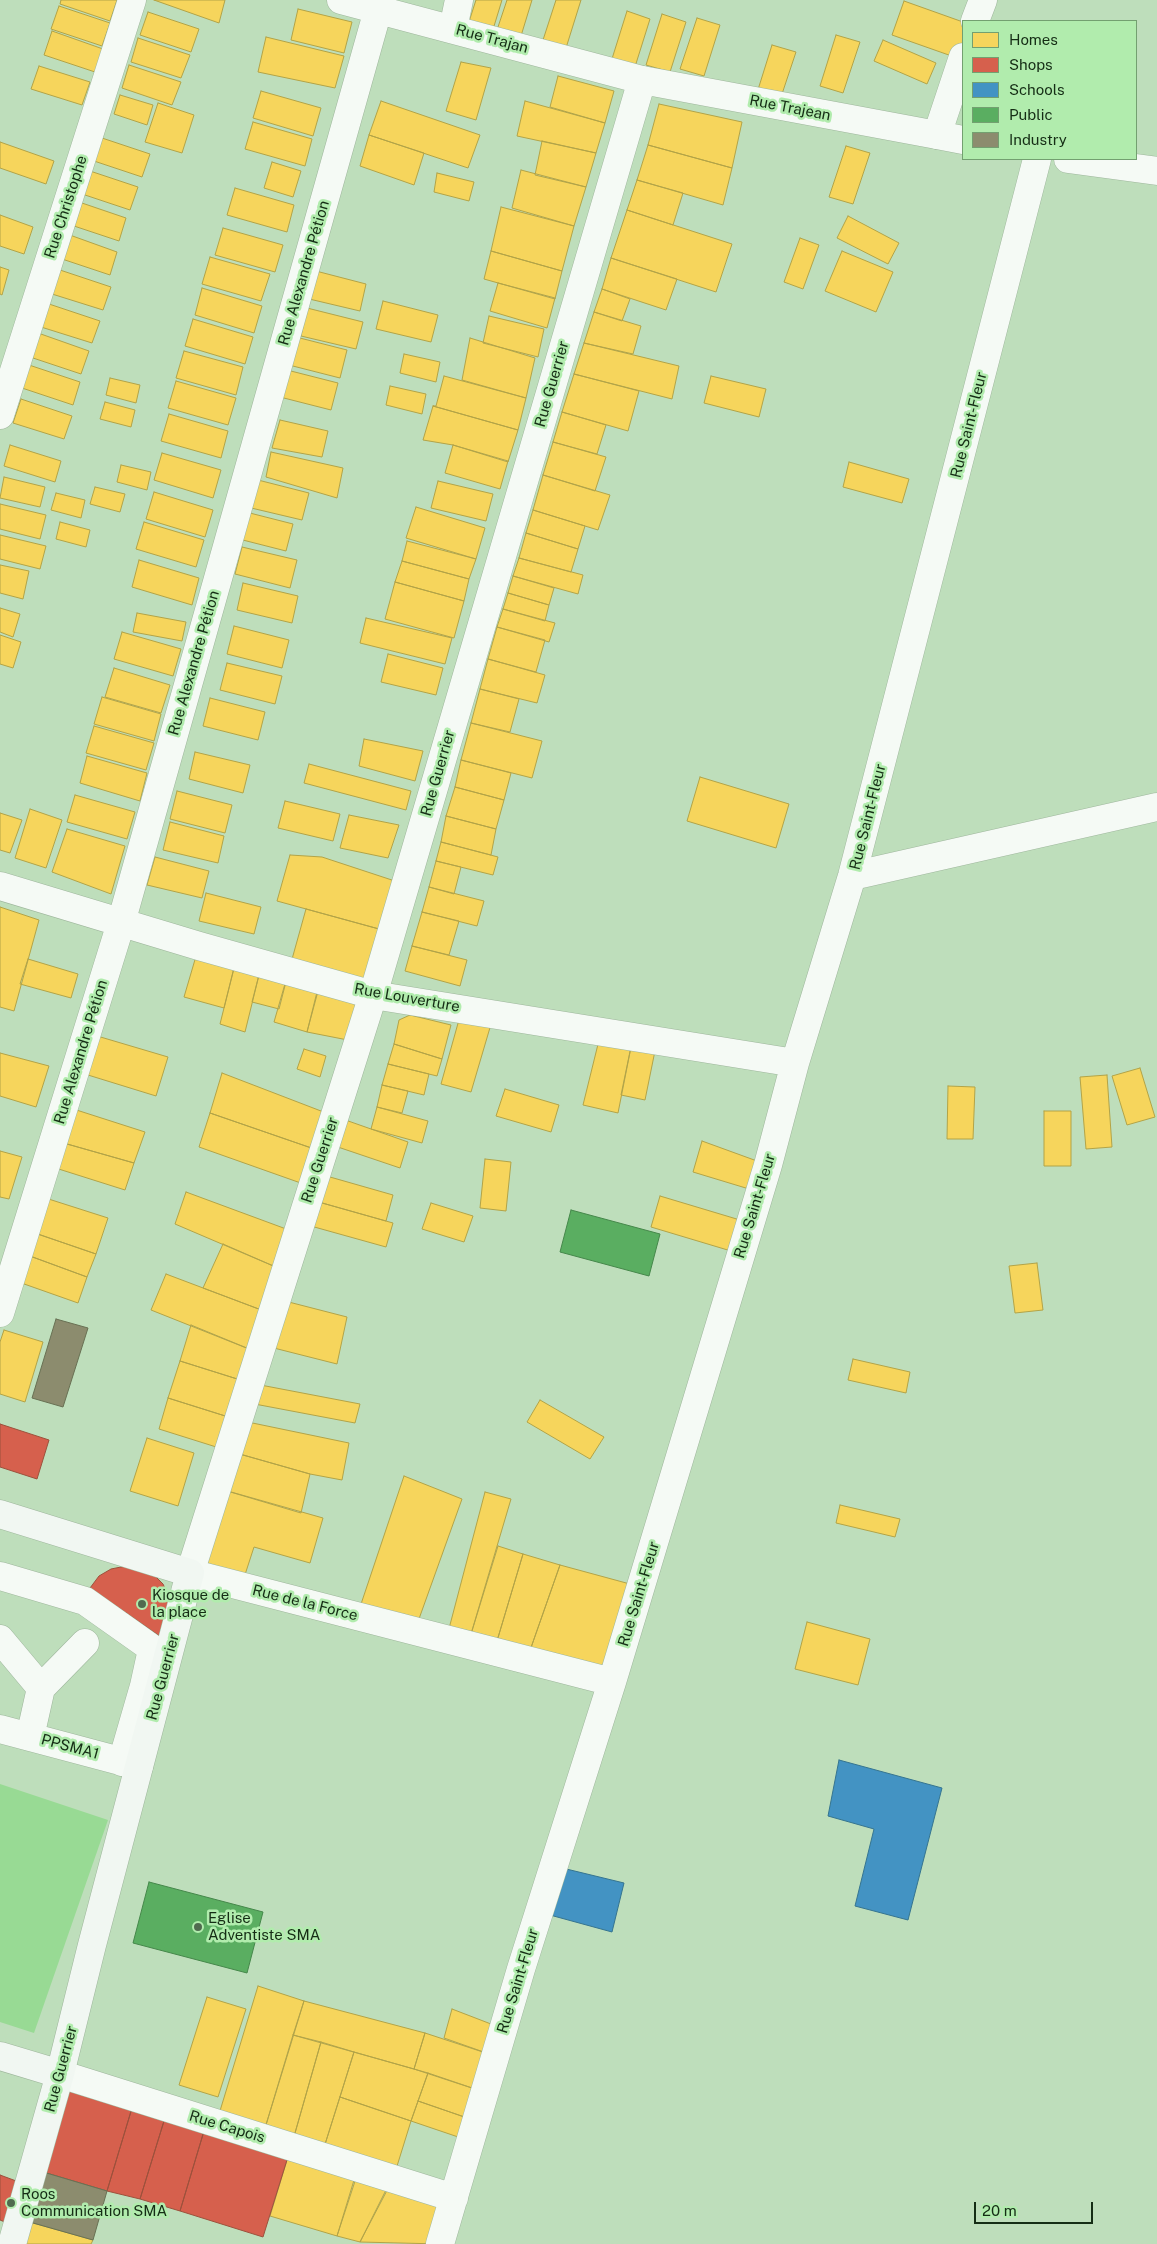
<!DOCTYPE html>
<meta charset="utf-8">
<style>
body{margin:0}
#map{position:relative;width:1157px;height:2244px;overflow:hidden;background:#bedebb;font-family:"Public Sans",sans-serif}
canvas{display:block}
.legend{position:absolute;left:962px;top:20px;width:175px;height:140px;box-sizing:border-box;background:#b1ecad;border:1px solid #73a070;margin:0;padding:6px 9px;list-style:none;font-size:15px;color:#152d15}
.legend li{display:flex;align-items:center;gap:10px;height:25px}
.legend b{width:25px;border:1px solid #73a070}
.scale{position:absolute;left:974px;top:2202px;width:119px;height:22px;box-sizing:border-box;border:2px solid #152d15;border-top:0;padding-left:6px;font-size:15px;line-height:18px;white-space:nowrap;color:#152d15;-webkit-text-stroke:4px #b1ecad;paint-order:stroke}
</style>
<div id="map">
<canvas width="1157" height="2244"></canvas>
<ul class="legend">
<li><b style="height:14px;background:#f6d55c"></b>Homes</li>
<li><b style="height:14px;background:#d6604d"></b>Shops</li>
<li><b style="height:14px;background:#4393c3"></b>Schools</li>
<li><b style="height:14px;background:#5aae61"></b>Public</li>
<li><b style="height:14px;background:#8c8c6e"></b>Industry</li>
</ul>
<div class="scale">20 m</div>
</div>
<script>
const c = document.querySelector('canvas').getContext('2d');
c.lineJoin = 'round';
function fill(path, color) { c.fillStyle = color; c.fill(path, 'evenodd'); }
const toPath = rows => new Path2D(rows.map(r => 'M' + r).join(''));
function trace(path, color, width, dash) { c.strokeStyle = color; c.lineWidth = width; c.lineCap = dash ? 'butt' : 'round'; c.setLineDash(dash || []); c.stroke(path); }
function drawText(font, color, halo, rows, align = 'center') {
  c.font = font + ' "Public Sans",sans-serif'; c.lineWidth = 5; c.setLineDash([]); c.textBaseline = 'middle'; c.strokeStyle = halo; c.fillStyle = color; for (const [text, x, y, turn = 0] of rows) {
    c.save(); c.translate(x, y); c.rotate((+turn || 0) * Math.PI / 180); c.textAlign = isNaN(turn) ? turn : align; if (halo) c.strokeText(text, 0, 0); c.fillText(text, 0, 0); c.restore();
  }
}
fill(toPath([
 [0,1784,108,1820,34,2033,0,2022]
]), '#98da94');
const homes = toPath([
 [61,0,117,0,110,21,60,4,61,0],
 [154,0,225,0,219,23,154,0],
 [476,0,502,0,491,36,467,28,476,0],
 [507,0,532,0,517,49,493,42,507,0],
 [556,0,581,0,566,48,543,40,556,0],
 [904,1,963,22,963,60,892,35,904,1],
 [59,6,110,23,102,46,51,29,59,6],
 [298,9,352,22,344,53,291,40,298,9],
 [627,11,650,19,634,70,611,62,627,11],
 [148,12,199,29,191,52,140,35,148,12],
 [662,14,686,22,670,72,646,65,662,14],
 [697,18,720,25,704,76,680,69,697,18],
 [52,31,103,49,95,72,44,55,52,31],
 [836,35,860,42,843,93,820,86,836,35],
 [266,37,344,56,335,88,258,72,266,37],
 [138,38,190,55,181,78,131,62,138,38],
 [883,40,936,63,927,84,874,61,883,40],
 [772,45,796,52,779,103,756,96,772,45],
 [461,62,491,68,476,120,446,111,461,62],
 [129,65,181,82,172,105,122,88,129,65],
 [39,66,90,82,82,105,31,89,39,66],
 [558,76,614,91,605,123,550,107,558,76],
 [261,91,321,108,313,136,253,118,261,91],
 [120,95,153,105,147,125,114,114,120,95],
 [381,101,480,135,468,168,369,135,381,101],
 [525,101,605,123,596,153,517,136,525,101],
 [158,103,194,115,182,153,145,142,158,103],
 [659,104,742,122,732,168,648,145,659,104],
 [253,122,312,139,305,166,245,149,253,122],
 [369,135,424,153,414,185,360,166,369,135],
 [99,137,150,154,142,177,91,160,99,137],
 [542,141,596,153,586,187,535,175,542,141],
 [0,142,54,161,46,184,0,168,0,142],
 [648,145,732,168,723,205,637,180,648,145],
 [846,146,870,153,853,204,829,197,846,146],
 [272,162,301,171,293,197,264,188,272,162],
 [87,170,138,187,130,210,79,193,87,170],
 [521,170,586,187,574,226,512,208,521,170],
 [437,173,474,182,469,201,434,192,437,173],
 [637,180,683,193,673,225,627,210,637,180],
 [235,188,294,205,287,232,227,215,235,188],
 [76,201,126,218,119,241,68,224,76,201],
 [501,207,574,226,562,271,491,251,501,207],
 [627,210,732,244,716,292,611,258,627,210],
 [0,215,33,227,24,254,0,246,0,215],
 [848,216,899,243,888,264,837,238,848,216],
 [223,228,283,245,275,272,215,255,223,228],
 [67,234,117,252,110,275,59,258,67,234],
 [800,238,819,245,803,289,784,282,800,238],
 [491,251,562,271,555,299,484,279,491,251],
 [842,251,893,272,876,312,825,291,842,251],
 [210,257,270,274,261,301,202,284,210,257],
 [611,258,677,279,666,310,602,289,611,258],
 [0,267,9,270,2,295,0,294,0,267],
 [60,270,111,287,103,310,52,294,60,270],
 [312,270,366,284,360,311,305,298,312,270],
 [498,283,555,298,547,328,490,311,498,283],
 [202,288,262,306,254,333,195,315,202,288],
 [602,289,630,299,622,321,594,312,602,289],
 [383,301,438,315,431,342,376,329,383,301],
 [49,304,100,321,92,343,41,327,49,304],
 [307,308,363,322,356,349,301,336,307,308],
 [594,312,641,326,633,354,584,343,594,312],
 [489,316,544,329,538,357,483,343,489,316],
 [193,319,253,337,245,364,185,346,193,319],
 [38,333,89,351,81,374,30,357,38,333],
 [292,336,347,350,340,378,285,364,292,336],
 [470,338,535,358,526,398,462,380,470,338],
 [584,343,679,366,672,399,574,374,584,343],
 [184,351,243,367,236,395,176,378,184,351],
 [404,354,440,362,436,382,400,373,404,354],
 [29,365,80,382,73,405,22,388,29,365],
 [283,369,338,383,331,410,276,396,283,369],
 [574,374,639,391,628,431,562,412,574,374],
 [444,376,526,398,518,430,433,406,436,406,444,376],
 [711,376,766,389,759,417,704,403,711,376],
 [110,378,140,385,136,403,106,395,110,378],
 [176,381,236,398,228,425,168,408,176,381],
 [390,386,426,394,422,414,386,405,390,386],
 [21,399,72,416,64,439,13,423,21,399],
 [105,402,135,410,131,427,100,419,105,402],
 [433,406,518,430,508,462,453,445,423,440,433,406],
 [562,412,606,425,597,454,553,442,562,412],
 [169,414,228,431,221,458,161,441,169,414],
 [280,420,328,431,322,457,272,448,280,420],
 [553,442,606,457,595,491,543,475,553,442],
 [10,445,61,461,55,482,4,466,10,445],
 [453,445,508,461,500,489,445,473,453,445],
 [271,452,343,468,337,498,266,477,271,452],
 [162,453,221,470,213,498,154,480,162,453],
 [849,462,909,479,902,503,843,487,849,462],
 [121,465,151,472,147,490,117,482,121,465],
 [543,475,610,495,598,530,533,510,543,475],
 [4,477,45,487,40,507,0,498,4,477],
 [254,479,309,493,302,520,247,507,254,479],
 [438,481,493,494,486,521,431,508,438,481],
 [95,487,125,494,120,512,90,504,95,487],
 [154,492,213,510,205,537,146,519,154,492],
 [56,493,85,500,81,518,51,510,56,493],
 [0,504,46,515,40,539,0,529,0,504],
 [416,507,485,528,476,559,406,538,416,507],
 [238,510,293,524,286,551,231,537,238,510],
 [533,510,585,526,578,549,526,533,533,510],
 [60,522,90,530,86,547,56,539,60,522],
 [144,522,204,540,196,567,136,549,144,522],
 [526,533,578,549,571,572,519,558,526,533],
 [0,535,46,546,40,569,0,559,0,535],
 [407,541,476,559,469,579,402,561,407,541],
 [242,547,297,560,290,588,235,574,242,547],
 [519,558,583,575,578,594,513,576,519,558],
 [139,560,199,578,192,605,132,587,139,560],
 [402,561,469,579,464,601,395,582,402,561],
 [0,565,29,571,23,599,0,593,0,565],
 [513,576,554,588,549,605,508,593,513,576],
 [395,582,464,601,454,638,385,619,395,582],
 [243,583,298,596,292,623,237,610,243,583],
 [508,593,549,605,545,621,503,609,508,593],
 [0,608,20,614,13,637,0,632,0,608],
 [503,609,555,623,549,642,497,627,503,609],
 [137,613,186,622,182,641,133,632,137,613],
 [366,618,452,638,445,664,360,643,366,618],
 [234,626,289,640,282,668,227,654,234,626],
 [497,627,545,640,536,672,488,659,497,627],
 [122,632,181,649,173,676,114,659,122,632],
 [0,635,21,642,13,668,0,664,0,635],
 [388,654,443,668,436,695,381,682,388,654],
 [488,659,545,675,537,703,480,689,488,659],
 [227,663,282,676,275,704,220,690,227,663],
 [114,668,170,685,161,713,105,697,114,668],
 [480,689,519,699,510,732,471,723,480,689],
 [102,697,161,714,154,741,94,724,102,697],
 [210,698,265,712,258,740,203,726,210,698],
 [471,723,542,741,532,778,461,760,471,723],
 [94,726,154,743,146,770,86,753,94,726],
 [364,739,423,751,415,781,359,766,364,739],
 [195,752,250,765,243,793,189,779,195,752],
 [87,756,147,773,140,801,80,783,87,756],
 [461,760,511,773,504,800,455,787,461,760],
 [309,764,411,791,406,810,304,783,309,764],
 [700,777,789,804,776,848,687,821,700,777],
 [455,787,504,800,496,829,446,816,455,787],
 [177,791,232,805,225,833,170,819,177,791],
 [75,795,135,812,127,839,67,822,75,795],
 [285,801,340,814,333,841,278,828,285,801],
 [30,809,62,820,46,868,15,858,30,809],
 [0,813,22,820,10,853,0,850,0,813],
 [349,815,399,825,388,858,340,848,349,815],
 [446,816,496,829,491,855,441,842,446,816],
 [170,822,224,836,218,863,163,850,170,822],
 [67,829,125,846,111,894,52,872,67,829],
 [441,842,498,857,493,875,436,861,441,842],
 [290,855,322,857,404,884,390,932,277,901,290,855],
 [155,857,209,871,202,898,147,885,155,857],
 [436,861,461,867,454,894,429,887,436,861],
 [429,887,484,901,477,926,422,912,429,887],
 [206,893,261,907,254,934,199,921,206,893],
 [0,907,39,920,14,1011,0,1007,0,907],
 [306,909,390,932,373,995,289,970,306,909],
 [422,912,459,921,449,955,412,946,422,912],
 [199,946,237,956,224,1008,184,997,199,946],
 [412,946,467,960,460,986,405,971,412,946],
 [237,956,262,963,245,1032,220,1024,237,956],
 [28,959,78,974,71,998,20,984,28,959],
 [262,963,289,970,279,1009,252,1002,262,963],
 [289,970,320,980,307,1032,274,1022,289,970],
 [321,980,373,995,358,1042,307,1032,321,980],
 [462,1009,494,1014,471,1092,441,1084,462,1009],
 [410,1015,451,1025,442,1059,394,1044,399,1020,410,1015],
 [601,1032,633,1037,618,1113,583,1105,601,1032],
 [87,1033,168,1057,156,1096,75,1071,87,1033],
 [633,1037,657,1041,645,1100,621,1095,633,1037],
 [394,1044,442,1059,437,1076,388,1064,394,1044],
 [304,1049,326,1056,320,1077,297,1069,304,1049],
 [0,1053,49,1066,36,1107,0,1096,0,1053],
 [388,1064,429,1074,424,1095,382,1085,388,1064],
 [1140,1068,1155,1117,1127,1125,1112,1076,1140,1068],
 [222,1073,334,1116,323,1152,210,1113,222,1073],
 [1107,1075,1112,1147,1086,1149,1080,1077,1107,1075],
 [382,1085,408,1091,402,1113,377,1107,382,1085],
 [948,1086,975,1087,973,1139,947,1139,948,1086],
 [505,1089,559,1105,551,1132,496,1116,505,1089],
 [64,1106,145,1132,134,1163,53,1140,64,1106],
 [377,1107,428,1121,422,1143,371,1129,377,1107],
 [1044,1111,1071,1111,1071,1166,1044,1166,1044,1111],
 [210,1113,323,1152,312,1187,199,1147,210,1113],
 [334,1116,408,1142,400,1168,326,1143,334,1116],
 [53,1140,134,1163,125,1190,46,1165,53,1140],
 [702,1141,768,1165,759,1192,693,1172,702,1141],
 [0,1151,22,1157,9,1199,0,1197,0,1151],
 [485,1159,511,1162,506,1211,480,1208,485,1159],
 [316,1173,393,1195,386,1221,308,1199,316,1173],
 [186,1192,297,1233,285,1271,175,1224,186,1192],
 [36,1195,108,1218,96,1254,26,1230,36,1195],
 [660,1196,750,1223,741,1254,651,1227,660,1196],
 [308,1199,393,1223,386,1247,300,1223,308,1199],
 [431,1203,473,1216,464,1242,422,1229,431,1203],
 [26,1230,96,1254,87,1277,19,1252,26,1230],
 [223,1244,285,1271,272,1314,203,1288,223,1244],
 [19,1252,87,1277,78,1303,10,1279,19,1252],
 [1037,1263,1043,1310,1015,1313,1009,1266,1037,1263],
 [166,1274,272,1314,259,1353,151,1310,166,1274],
 [277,1299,347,1317,337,1364,262,1345,277,1299],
 [191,1325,259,1353,250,1383,180,1361,191,1325],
 [4,1330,43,1342,25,1402,0,1394,0,1342,4,1330],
 [853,1359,910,1372,906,1393,848,1380,853,1359],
 [180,1361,250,1383,238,1420,168,1398,180,1361],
 [250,1383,360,1404,355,1423,244,1402,250,1383],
 [168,1398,238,1420,229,1451,159,1429,168,1398],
 [540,1400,604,1437,590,1459,527,1422,540,1400],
 [238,1420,349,1443,342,1480,310,1474,229,1451,238,1420],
 [147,1438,194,1453,178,1506,130,1491,147,1438],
 [229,1451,310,1474,301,1513,217,1488,229,1451],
 [404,1476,462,1499,415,1630,357,1616,404,1476],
 [217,1488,323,1518,310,1563,254,1547,241,1587,190,1573,217,1488],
 [485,1492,511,1499,468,1644,446,1640,485,1492],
 [840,1505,900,1519,895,1537,836,1523,840,1505],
 [498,1546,523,1554,494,1651,468,1644,498,1546],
 [523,1554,560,1565,527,1659,494,1651,523,1554],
 [560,1565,641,1587,612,1682,527,1659,560,1565],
 [807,1622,870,1639,858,1685,795,1669,807,1622],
 [258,1986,304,2001,262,2138,216,2124,258,1986],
 [207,1997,246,2009,218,2097,179,2085,207,1997],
 [304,2001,425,2033,414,2069,293,2035,304,2001],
 [452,2009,504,2029,495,2056,444,2038,452,2009],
 [425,2033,495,2056,484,2092,414,2069,425,2033],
 [293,2035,321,2042,291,2147,262,2138,293,2035],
 [321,2042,354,2052,321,2157,291,2147,321,2042],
 [354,2052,428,2073,411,2121,340,2097,354,2052],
 [428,2073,484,2092,476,2121,418,2101,428,2073],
 [340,2097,411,2121,393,2179,321,2157,340,2097],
 [418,2101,476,2121,470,2141,411,2121,418,2101],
 [291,2147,359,2169,337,2236,270,2216,291,2147],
 [358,2167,392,2178,360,2242,337,2236,358,2167],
 [393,2179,454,2198,440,2244,360,2242,393,2179],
 [19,2219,93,2240,91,2244,12,2244,19,2219]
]);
fill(homes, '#f6d55c');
trace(homes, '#b2a347', 1);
const shops = toPath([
 [0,1424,49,1440,37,1479,0,1467,0,1424],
 [126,1566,153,1574,163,1584,169,1597,171,1611,161,1637,90,1588,99,1576,111,1569,126,1566],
 [60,2074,135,2098,107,2191,33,2169,60,2074],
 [135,2098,168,2108,140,2199,107,2191,135,2098],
 [168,2108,207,2121,180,2211,140,2199,168,2108],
 [207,2121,291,2147,263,2237,180,2211,207,2121],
 [0,2175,27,2185,17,2227,0,2220,0,2175]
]);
fill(shops, '#d6604d');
trace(shops, '#9c513c', 1);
const schools = toPath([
 [839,1760,942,1788,908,1920,855,1906,874,1829,828,1816,839,1760],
 [554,1866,624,1883,612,1932,539,1912,554,1866]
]);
fill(schools, '#4393c3');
trace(schools, '#35748f', 1);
const public = toPath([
 [571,1210,660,1234,649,1276,560,1252,571,1210],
 [149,1882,263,1912,247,1973,133,1943,149,1882]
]);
fill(public, '#5aae61');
trace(public, '#45874a', 1);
const industry = toPath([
 [56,1319,88,1328,63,1407,32,1398,56,1319],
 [33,2169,107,2191,93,2240,19,2219,33,2169]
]);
fill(industry, '#8c8c6e');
trace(industry, '#687053', 1);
const minor = toPath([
 [341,0,642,80],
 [453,29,459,0],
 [937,135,963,140],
 [1068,159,1157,171],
 [0,415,132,0],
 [852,876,1157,807],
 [0,886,199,946,373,995,795,1063],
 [0,1313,121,923,378,10],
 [190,1573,612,1682],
 [0,1576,85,1601,150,1647,151,1654,144,1686,122,1762],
 [0,1639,41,1688],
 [0,1729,139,1766],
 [30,1737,41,1688,85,1643],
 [60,2074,454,2198],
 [440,2244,521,1969,612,1682,768,1165,795,1063,852,876,1037,159]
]);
const tertiary = toPath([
 [975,21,983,0],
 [190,1573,373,995,642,80,937,135,963,57]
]);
const secondary = toPath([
 [0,1514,190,1573,92,1945,60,2074,12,2244],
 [0,2056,60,2074]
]);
trace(minor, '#9eb69c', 29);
trace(tertiary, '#9eb69c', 29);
trace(secondary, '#9eb69c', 29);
trace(minor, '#f5faf5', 28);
trace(tertiary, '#f5faf5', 28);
trace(secondary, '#f1f7f2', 28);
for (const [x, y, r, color] of [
 [142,1604,5,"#506b4f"],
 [198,1927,5,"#506b4f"],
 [11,2203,5,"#506b4f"]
]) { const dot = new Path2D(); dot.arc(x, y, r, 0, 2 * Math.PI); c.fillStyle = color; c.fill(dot); trace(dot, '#b1ecad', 2); }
drawText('15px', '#152d15', '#b1ecad', [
 ["Rue Trajan",492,39,15],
 ["Rue Trajean",790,108,11],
 ["Rue Christophe",66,207,-72],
 ["Rue Alexandre Pétion",304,273,-74],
 ["Rue Guerrier",552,384,-74],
 ["Rue Saint-Fleur",969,425,-76],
 ["Rue Alexandre Pétion",194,663,-74],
 ["Rue Guerrier",438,773,-74],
 ["Rue Saint-Fleur",868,817,-76],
 ["Rue Louverture",407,998,10],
 ["Rue Alexandre Pétion",81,1052,-73],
 ["Rue Guerrier",320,1160,-72],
 ["Rue Saint-Fleur",755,1206,-73],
 ["Rue Saint-Fleur",639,1594,-73],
 ["Rue de la Force",305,1603,14],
 ["Rue Guerrier",163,1677,-75],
 ["PPSMA1",70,1747,15],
 ["Rue Saint-Fleur",518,1981,-73],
 ["Rue Guerrier",61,2069,-75],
 ["Rue Capois",227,2127,17]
]);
drawText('15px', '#152d15', '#b1ecad', [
 ["Kiosque de",152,1595],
 ["la place",152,1612],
 ["Eglise",208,1918],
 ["Adventiste SMA",208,1935],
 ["Roos",21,2194],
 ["Communication SMA",21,2211]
], 'left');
</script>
